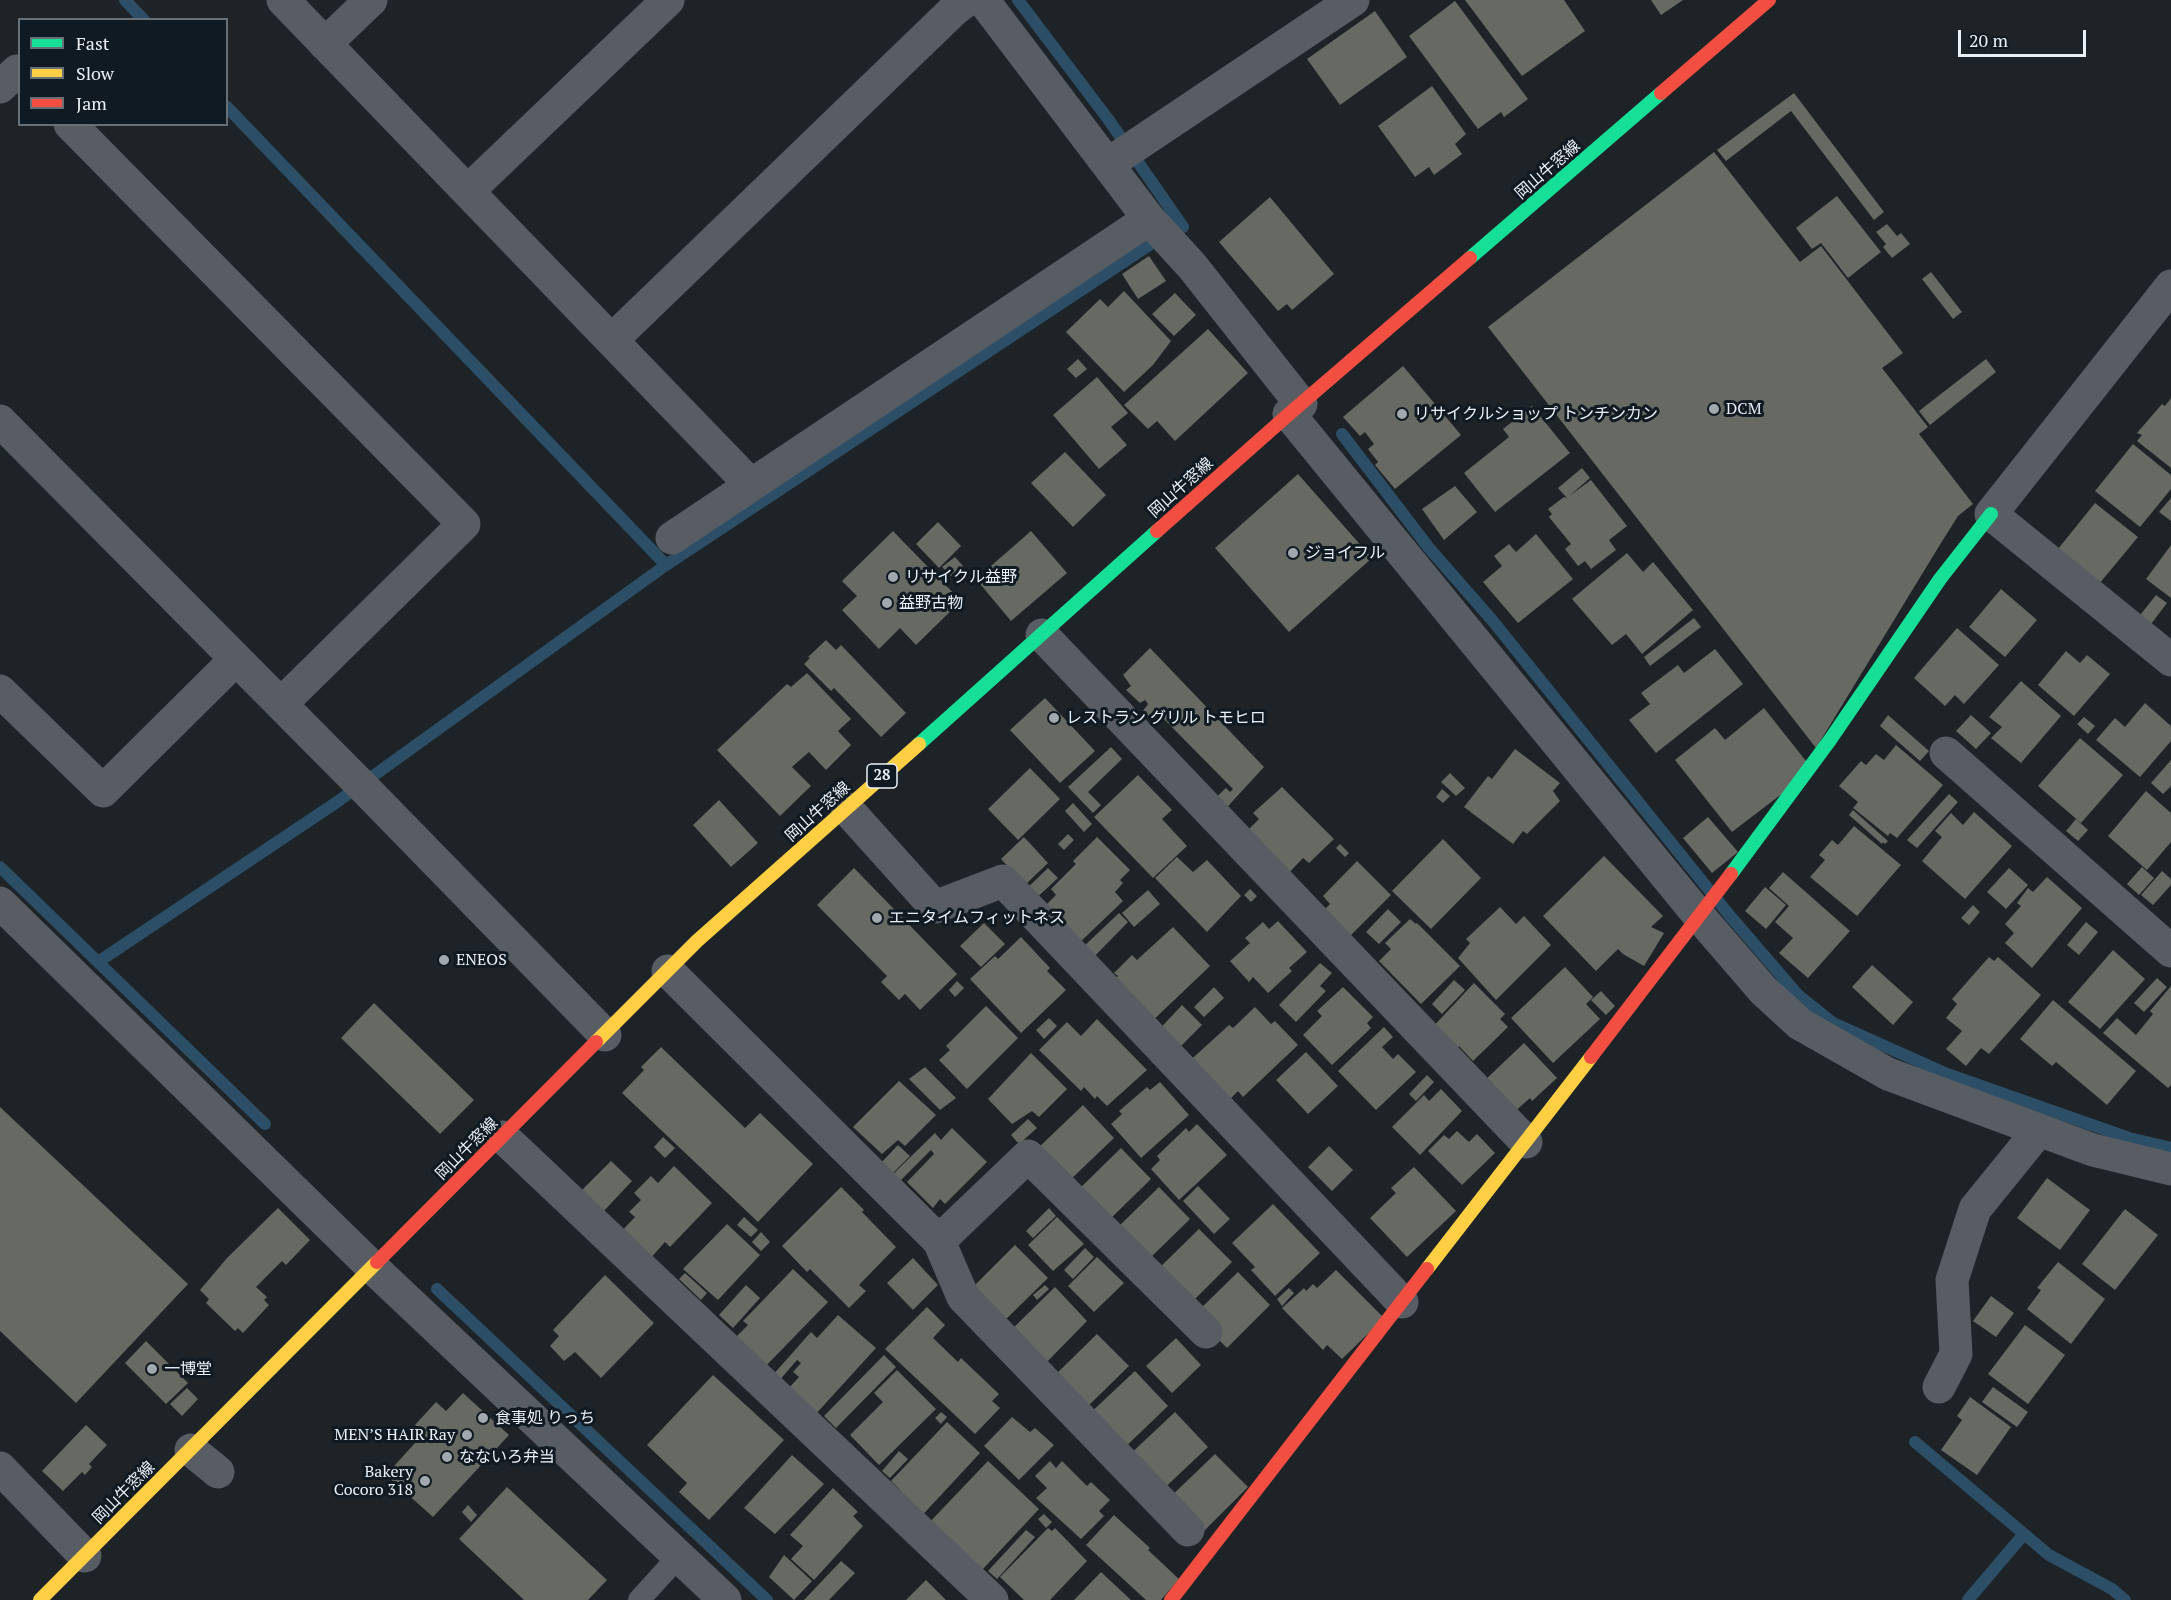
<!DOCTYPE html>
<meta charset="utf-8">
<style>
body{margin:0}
#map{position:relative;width:2171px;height:1600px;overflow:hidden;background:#1d2327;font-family:"PT Serif",serif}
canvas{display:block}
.legend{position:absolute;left:18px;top:18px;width:210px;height:108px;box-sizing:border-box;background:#101a22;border:2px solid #677077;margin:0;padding:8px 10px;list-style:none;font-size:18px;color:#eaf1f6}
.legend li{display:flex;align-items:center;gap:12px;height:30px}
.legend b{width:30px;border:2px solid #677077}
.scale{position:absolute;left:1958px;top:30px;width:128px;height:27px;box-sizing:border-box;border:3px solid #eaf1f6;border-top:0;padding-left:8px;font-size:18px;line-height:21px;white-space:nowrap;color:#eaf1f6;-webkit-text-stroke:4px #101a22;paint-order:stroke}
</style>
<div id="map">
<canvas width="2171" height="1600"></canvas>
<ul class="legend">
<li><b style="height:8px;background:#16e098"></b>Fast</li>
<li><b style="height:8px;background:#ffcf43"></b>Slow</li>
<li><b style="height:8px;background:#f24e42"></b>Jam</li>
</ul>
<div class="scale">20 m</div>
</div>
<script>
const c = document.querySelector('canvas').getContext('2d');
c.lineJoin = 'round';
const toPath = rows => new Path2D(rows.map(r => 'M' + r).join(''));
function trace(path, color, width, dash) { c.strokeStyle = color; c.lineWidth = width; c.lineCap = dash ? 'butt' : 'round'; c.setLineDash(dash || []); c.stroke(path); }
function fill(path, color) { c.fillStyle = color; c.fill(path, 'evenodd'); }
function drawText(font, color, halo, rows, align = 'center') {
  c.font = font + ' "PT Serif","Noto Sans JP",serif'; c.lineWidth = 6; c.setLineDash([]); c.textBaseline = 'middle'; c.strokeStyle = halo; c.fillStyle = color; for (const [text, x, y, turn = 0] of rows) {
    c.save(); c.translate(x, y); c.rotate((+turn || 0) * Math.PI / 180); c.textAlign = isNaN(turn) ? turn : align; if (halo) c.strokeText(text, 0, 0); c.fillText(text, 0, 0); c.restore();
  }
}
trace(toPath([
 [125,0,144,20],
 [1018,0,1108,119,1183,227],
 [226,106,666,565],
 [1342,434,1429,548,1492,620,1730,916,1798,995,1833,1023,1947,1074,2129,1138,2171,1148],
 [0,867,265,1124],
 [98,962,337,802,666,565,1181,224],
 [437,1289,767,1600],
 [1915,1442,2049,1555,2112,1589,2125,1600],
 [1968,1600,2024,1534]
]), '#2c4f67', 12);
fill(toPath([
 [1465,0,1564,0,1585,31,1522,76],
 [1651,0,1683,0,1661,15],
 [1455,1,1528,99,1504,117,1501,112,1478,129,1409,36],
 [1375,11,1407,57,1340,105,1307,59],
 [1432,86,1466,134,1455,144,1462,154,1434,175,1429,167,1415,177,1378,126],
 [1794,93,1884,212,1874,220,1791,111,1726,161,1717,150],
 [1714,152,1800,262,1821,246,1903,353,1882,368,1928,427,1919,434,1973,504,1958,516,1941,543,1816,748,1488,327],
 [1837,196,1881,252,1848,278,1821,243,1812,249,1796,228],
 [1270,197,1334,274,1292,310,1287,304,1278,311,1219,242],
 [1887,224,1897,236,1901,233,1910,244,1892,258,1883,247,1886,244,1876,232],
 [1149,256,1166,281,1138,299,1122,274],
 [1931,272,1962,312,1953,319,1922,279],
 [1124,291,1171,341,1153,365,1124,392,1066,332,1100,299,1108,307],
 [1175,293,1196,315,1174,336,1152,314],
 [1208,329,1248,373,1175,441,1157,421,1148,429,1124,405],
 [1078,359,1087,369,1076,378,1067,369],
 [1986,359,1996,372,1930,425,1919,411],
 [1403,366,1461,435,1395,489,1375,465,1378,462,1368,449,1374,444,1365,432,1360,436,1343,417],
 [1097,377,1128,413,1111,427,1127,445,1099,469,1053,415],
 [2171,398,2171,468,2137,441,2142,435,2137,433,2162,404,2165,406],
 [1532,406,1570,453,1495,512,1464,473,1509,437,1503,429],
 [2133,444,2171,475,2171,489,2140,527,2095,491],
 [1065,452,1106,495,1073,527,1031,483],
 [1582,468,1590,478,1569,496,1591,480,1627,526,1609,540,1616,550,1591,569,1585,561,1578,566,1565,549,1571,544,1549,517,1552,514,1548,509,1564,497,1567,498,1558,488],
 [1298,474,1372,558,1289,632,1215,548],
 [1455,486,1477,512,1444,540,1422,509],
 [2171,498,2171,521,2159,512],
 [2095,503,2138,537,2099,584,2058,549],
 [938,522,961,546,939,568,916,544],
 [893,531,961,601,916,645,900,628,879,649,842,610,857,596,842,581],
 [1031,531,1067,573,1011,621,976,579],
 [1536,534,1573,579,1518,623,1483,582,1502,566,1494,556,1509,544,1516,552],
 [2171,545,2171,598,2146,579],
 [1627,553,1643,572,1653,562,1693,610,1642,654,1626,634,1612,645,1572,599],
 [955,557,963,566,951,576,942,567],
 [2001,589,2037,620,2005,657,1969,627],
 [2156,595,2167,603,2148,628,2137,619],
 [1694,618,1701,627,1650,666,1644,657],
 [1957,628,1999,665,1964,704,1955,695,1945,706,1914,678],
 [826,640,836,650,841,645,906,713,881,737,834,688,831,691,804,664,810,658,808,657],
 [1150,648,1264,767,1219,816,1208,805,1226,788,1230,792,1233,789,1159,714,1153,721,1143,711,1148,704,1145,700,1140,703,1126,690,1131,686,1123,675],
 [1715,649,1743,684,1656,753,1629,720,1650,704,1641,693,1678,665,1684,673],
 [2066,651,2080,663,2087,655,2110,674,2074,716,2038,685],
 [807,673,851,719,838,731,851,745,826,770,809,752,792,767,811,786,780,816,717,750,787,684,791,687],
 [2021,681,2061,716,2021,763,1991,738,2002,727,1989,717],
 [1045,698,1095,751,1060,783,1010,730],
 [2145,703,2171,726,2171,741,2140,777,2096,740,2115,718,2125,727],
 [1764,708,1813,770,1732,832,1675,760,1715,728,1725,740],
 [1888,715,1929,751,1920,761,1880,726],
 [1971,715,1991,733,1976,749,1956,731],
 [2084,717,2095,726,2088,734,2077,724],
 [2080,738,2123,775,2081,823,2038,786],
 [1896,745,1943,785,1897,838,1890,833,1888,836,1853,808,1858,802,1839,786,1861,761,1866,765,1876,754,1884,760],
 [1111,747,1122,759,1088,792,1101,805,1093,813,1068,787],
 [1515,749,1560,783,1553,791,1560,801,1527,834,1523,831,1513,844,1464,807,1488,776,1492,779],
 [2171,760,2171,786,2163,794,2151,783],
 [1030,768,1060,799,1018,840,988,809],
 [1450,773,1465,788,1456,796,1441,782],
 [1138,775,1172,810,1162,819,1187,846,1153,878,1094,817],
 [1282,787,1334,839,1309,863,1303,858,1283,879,1241,837,1259,819,1253,813],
 [1442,789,1450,796,1443,803,1436,797],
 [2146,791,2171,813,2171,842,2147,870,2108,836],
 [1949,794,1958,802,1917,848,1907,840],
 [719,800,758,843,731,867,693,825],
 [1073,803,1092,824,1084,832,1065,811],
 [1853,810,1888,841,1885,844,1883,842,1882,844,1849,815],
 [1974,812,2012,846,1965,899,1922,861,1942,837,1935,831,1951,813,1963,825],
 [1708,817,1738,852,1712,873,1683,838],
 [2076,819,2088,830,2078,841,2066,831],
 [1854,826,1901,865,1857,916,1810,877,1825,860,1819,855,1832,840,1838,845],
 [1068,834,1074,840,1064,850,1058,844],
 [1024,837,1048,863,1025,885,1001,859],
 [1097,837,1130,870,1120,880,1123,883,1115,892,1123,901,1074,948,1038,913,1056,895,1051,889,1076,864,1073,861],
 [1443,839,1481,878,1431,929,1392,891],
 [1340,844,1349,853,1345,857,1336,848],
 [1604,856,1663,916,1651,927,1664,933,1644,966,1623,954,1618,949,1596,971,1543,916],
 [1177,857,1193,872,1207,860,1241,896,1207,932,1155,878],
 [1357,861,1391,895,1347,939,1321,913,1330,904,1323,896],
 [2142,867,2154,878,2139,895,2127,884],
 [854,868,957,974,920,1010,905,994,899,1000,881,982,887,976,817,905],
 [1048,868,1058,878,1031,903,1022,893],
 [2009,868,2028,885,2006,909,1987,892],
 [2162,871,2171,879,2171,885,2153,905,2141,895],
 [1783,872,1850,931,1808,978,1779,953,1793,938,1775,922,1789,906,1769,888],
 [2047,877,2082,908,2032,968,2005,943,2014,933,2005,924,2021,906,2017,903,2028,888,2033,892],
 [1765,887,1786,905,1766,929,1745,911],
 [1250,889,1257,896,1251,902,1244,895],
 [1148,890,1160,904,1134,927,1122,913],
 [1973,905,1980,912,1969,925,1961,918],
 [1500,907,1516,924,1524,916,1551,945,1496,1000,1458,958,1470,943,1466,939],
 [1388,909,1401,922,1379,944,1366,932],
 [1119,913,1128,922,1091,960,1081,949],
 [1410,919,1416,924,1417,923,1460,966,1421,1004,1379,961,1391,949,1385,943],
 [1278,921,1307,952,1289,968,1292,971,1268,993,1253,977,1249,982,1230,961,1250,943,1245,938,1263,922,1269,929],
 [2086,922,2098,932,2079,955,2067,945],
 [984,923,1005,944,981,967,960,946],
 [1173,927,1210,966,1147,1026,1108,986,1118,976,1114,973,1132,955,1137,960],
 [1021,937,1050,968,1047,971,1066,990,1021,1033,970,979,995,956,998,959],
 [2113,950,2145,979,2100,1029,2068,1002],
 [1989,957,1994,961,1998,957,2041,995,1989,1054,1981,1048,1966,1066,1946,1049,1962,1031,1946,1018,1957,1004,1952,999],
 [1320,963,1332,973,1320,986,1326,991,1296,1022,1279,1005],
 [1872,965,1913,1002,1893,1025,1852,987],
 [1565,967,1593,997,1586,1004,1600,1019,1553,1063,1511,1018],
 [2157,978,2167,987,2144,1012,2134,1003],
 [1454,980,1465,990,1442,1014,1432,1004],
 [957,981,964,988,955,997,949,990],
 [1474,983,1505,1014,1500,1019,1508,1027,1473,1061,1459,1046,1452,1053,1429,1031],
 [2171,986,2171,1085,2168,1088,2103,1033,2117,1018,2136,1035,2153,1014,2150,1011],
 [1214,987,1224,998,1204,1017,1194,1007],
 [1343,987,1373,1017,1367,1023,1371,1028,1332,1065,1303,1035,1322,1016,1317,1011],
 [1601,991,1615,1006,1606,1015,1591,1000],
 [2053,1000,2136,1071,2107,1105,2056,1062,2052,1066,2020,1039],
 [374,1003,474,1100,440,1134,341,1038],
 [1182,1005,1202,1025,1173,1054,1154,1035],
 [986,1006,1018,1038,967,1089,939,1060,950,1050,946,1046],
 [1255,1007,1271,1024,1275,1021,1298,1045,1243,1097,1238,1091,1223,1106,1184,1066,1229,1025,1233,1028],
 [1049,1018,1057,1026,1044,1039,1036,1030],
 [1097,1019,1147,1070,1107,1106,1097,1096,1095,1099,1084,1087,1081,1091,1039,1050,1067,1022,1081,1036],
 [1384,1027,1393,1037,1382,1047,1393,1059,1398,1054,1416,1072,1376,1110,1338,1071],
 [1524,1043,1557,1078,1532,1101,1530,1098,1513,1113,1484,1081],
 [661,1047,745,1128,760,1113,813,1164,758,1222,622,1093,644,1070,641,1067],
 [1306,1052,1338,1086,1308,1114,1276,1080],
 [1031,1053,1067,1089,1039,1117,1032,1111,1012,1124,988,1099],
 [925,1067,956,1098,940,1110,909,1079],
 [1427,1075,1434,1082,1416,1101,1409,1094],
 [899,1081,936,1115,905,1146,898,1140,882,1154,853,1127],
 [1160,1082,1189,1115,1141,1158,1111,1124,1122,1114,1119,1111,1147,1087,1150,1090],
 [1441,1089,1462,1111,1420,1155,1392,1127,1424,1095,1429,1101],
 [1083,1105,1114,1138,1068,1182,1036,1150],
 [0,1107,188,1284,76,1403,0,1331],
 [1028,1119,1037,1128,1019,1144,1011,1135],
 [1197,1124,1227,1155,1179,1200,1151,1169,1160,1160,1157,1156,1186,1128,1189,1132],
 [952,1128,987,1162,945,1204,940,1199,933,1208,907,1182,934,1154,931,1150,897,1184,890,1177,935,1133,941,1140],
 [1457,1131,1469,1142,1477,1134,1495,1153,1462,1185,1428,1151,1444,1135,1449,1139],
 [663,1137,675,1148,665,1158,654,1147],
 [898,1145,910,1156,890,1176,879,1165],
 [1329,1146,1353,1170,1332,1191,1308,1167],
 [1121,1148,1151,1179,1105,1224,1075,1193],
 [611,1161,632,1181,601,1214,579,1193],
 [674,1166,712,1203,670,1247,665,1242,648,1261,619,1234,635,1217,629,1212,641,1200,634,1193,651,1176,658,1183],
 [1414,1167,1456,1211,1407,1257,1370,1218,1396,1193,1391,1188],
 [2047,1178,2090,1210,2060,1250,2017,1218],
 [1198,1186,1230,1219,1214,1234,1183,1201],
 [841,1187,864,1210,862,1212,896,1247,859,1285,866,1291,849,1308,810,1269,807,1272,782,1246],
 [1159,1187,1190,1219,1145,1263,1114,1231],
 [1273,1204,1320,1253,1275,1296,1251,1270,1255,1267,1232,1243],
 [278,1208,310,1240,286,1265,282,1261,256,1287,267,1297,264,1300,269,1305,243,1333,238,1328,235,1331,206,1303,209,1299,200,1290,227,1258],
 [1049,1208,1056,1216,1033,1238,1026,1231],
 [2125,1209,2158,1235,2115,1290,2082,1264],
 [744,1217,758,1230,751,1237,737,1225],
 [1057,1217,1084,1244,1053,1271,1028,1245],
 [727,1224,760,1255,718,1300,683,1269],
 [1199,1229,1232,1262,1188,1306,1155,1272],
 [761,1232,770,1242,761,1251,752,1242],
 [1015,1245,1048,1278,1000,1325,968,1292],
 [1085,1248,1094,1257,1073,1279,1064,1270],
 [1097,1257,1124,1283,1094,1312,1068,1286],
 [913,1258,938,1285,913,1310,887,1283],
 [2058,1262,2105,1299,2071,1344,2027,1309,2041,1290,2037,1288],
 [793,1269,828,1302,760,1372,730,1343,748,1325,743,1321],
 [1336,1270,1384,1318,1342,1359,1327,1345,1323,1350,1282,1308,1304,1288,1306,1291,1313,1284,1317,1288],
 [1238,1272,1270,1305,1227,1348,1194,1315],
 [685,1273,707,1293,701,1300,679,1279],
 [605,1275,654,1323,601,1378,575,1352,564,1361,550,1346,559,1336,553,1330],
 [746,1285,760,1298,733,1328,719,1315],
 [1045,1285,1049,1289,1037,1300,1033,1295],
 [1055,1287,1087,1321,1042,1367,1008,1333],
 [1289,1288,1294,1293,1282,1306,1277,1299],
 [1991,1296,2014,1313,1996,1337,1973,1321],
 [927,1307,945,1325,933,1338,958,1362,961,1358,999,1394,992,1401,1000,1408,975,1434,885,1349],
 [838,1315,876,1348,814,1416,787,1390,799,1377,793,1372,801,1363,797,1360,778,1382,771,1377,811,1332,817,1338],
 [2025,1325,2065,1355,2028,1404,1988,1374],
 [1097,1334,1129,1366,1081,1413,1050,1380],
 [1176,1338,1201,1365,1172,1393,1146,1366],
 [146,1341,188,1383,166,1404,125,1363],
 [884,1355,896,1367,836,1428,824,1416],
 [897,1370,936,1409,879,1465,850,1435,883,1402,874,1393],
 [1135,1371,1168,1406,1120,1452,1086,1417],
 [713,1375,784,1440,709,1520,679,1492,687,1483,647,1445],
 [1993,1387,2028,1412,2017,1427,1982,1402],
 [187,1388,198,1399,182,1416,170,1404],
 [463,1393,509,1435,433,1517,386,1475,424,1433,415,1425,436,1402,446,1411],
 [1970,1397,2011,1427,1977,1475,1941,1450,1962,1420,1957,1416],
 [941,1412,947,1417,941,1424,935,1418],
 [1175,1412,1208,1447,1158,1494,1125,1459],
 [1012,1417,1030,1432,1035,1428,1054,1445,1019,1480,984,1446],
 [947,1422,980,1453,916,1522,892,1499,900,1490,891,1481],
 [86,1425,107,1445,89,1464,92,1467,85,1475,82,1472,63,1491,42,1471],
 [899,1451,908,1459,890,1478,882,1471],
 [1215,1454,1248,1487,1197,1538,1164,1503],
 [792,1455,824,1484,775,1534,744,1508],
 [988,1461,1039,1509,982,1570,925,1527],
 [1050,1461,1056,1468,1062,1461,1087,1486,1091,1482,1110,1500,1099,1511,1104,1516,1081,1539,1036,1498,1047,1488,1035,1476],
 [507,1487,607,1580,588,1600,524,1600,459,1539],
 [833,1488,858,1512,853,1516,863,1526,814,1580,791,1559,803,1546,790,1535],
 [468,1505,477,1515,471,1522,462,1512],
 [1044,1514,1052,1522,1046,1528,1038,1519],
 [1114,1515,1150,1548,1148,1550,1179,1579,1161,1600,1146,1600,1086,1545],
 [1048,1528,1052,1531,1055,1528,1087,1561,1050,1600,1024,1600,1000,1577],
 [1026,1530,1035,1537,997,1579,988,1571],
 [784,1555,812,1581,794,1600,769,1577],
 [841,1561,855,1573,829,1600,804,1600],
 [1101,1572,1131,1600,1074,1600],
 [926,1580,946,1600,906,1600]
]), '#666a63');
trace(toPath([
 [639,1600,679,1556]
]), '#575d62', 22);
trace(toPath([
 [283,0,751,485],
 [983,0,1149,219,1192,266,1301,404],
 [325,44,371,0],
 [0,87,17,71,20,74],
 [70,124,464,524,281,704],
 [1108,164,1353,0],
 [468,191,668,0],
 [2171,286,1991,514,2171,660],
 [612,340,954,10,967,0],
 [1289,414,1700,917,1763,990,1800,1024,1888,1074,2093,1150,2171,1169],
 [0,421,366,790,605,1035],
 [672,538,1149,219],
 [1042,635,1526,1142],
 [0,691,103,791,236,659],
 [1946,753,2171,951],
 [846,808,935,907,1003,881,1402,1302],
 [0,903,372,1267,725,1600],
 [668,971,939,1241,963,1297,1188,1530],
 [503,1137,992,1600],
 [939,1241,1028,1156,1206,1332],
 [1939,1387,1956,1354,1952,1280,1975,1209,2039,1130],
 [191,1450,218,1472],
 [0,1468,85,1556]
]), '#575d62', 33);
trace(toPath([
 [1470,258,1661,93],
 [919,744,1157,531],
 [1731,874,1830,740,1940,579,1991,514]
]), '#16e098', 14);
trace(toPath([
 [596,1042,697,941,919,744],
 [1427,1269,1591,1057],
 [40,1600,377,1262]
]), '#ffcf43', 14);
trace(toPath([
 [1661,93,1769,0],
 [1157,531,1289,414,1470,258],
 [1591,1057,1731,874],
 [377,1262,596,1042],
 [1171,1600,1427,1269]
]), '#f24e42', 14);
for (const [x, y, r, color] of [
 [1714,409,6,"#a2a9ae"],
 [1402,414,6,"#a2a9ae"],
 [1293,553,6,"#a2a9ae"],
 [893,577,6,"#a2a9ae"],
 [887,603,6,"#a2a9ae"],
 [1054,718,6,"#a2a9ae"],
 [877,918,6,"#a2a9ae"],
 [444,960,6,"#a2a9ae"],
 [152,1369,6,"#a2a9ae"],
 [483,1418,6,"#a2a9ae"],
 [467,1435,6,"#a2a9ae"],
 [447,1457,6,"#a2a9ae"],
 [425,1481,6,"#a2a9ae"]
]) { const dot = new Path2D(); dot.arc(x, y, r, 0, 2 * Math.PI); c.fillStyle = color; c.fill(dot); trace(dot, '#101a22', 2); }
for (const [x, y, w] of [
 [882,776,30]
]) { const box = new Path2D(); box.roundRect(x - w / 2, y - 12, w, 24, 4.5); c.fillStyle = '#101a22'; c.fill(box); trace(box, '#eaf1f6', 1.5); }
drawText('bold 15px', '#eaf1f6', null, [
 ["28",882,776]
]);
drawText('16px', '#eaf1f6', '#101a22', [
 ["岡山牛窓線",1548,170,-41],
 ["岡山牛窓線",1181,488,-42],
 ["岡山牛窓線",818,812,-42],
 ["岡山牛窓線",467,1149,-45],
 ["岡山牛窓線",124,1493,-45]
]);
drawText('16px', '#eaf1f6', '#101a22', [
 ["DCM",1726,409],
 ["リサイクルショップ トンチンカン",1414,414],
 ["ジョイフル",1305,553],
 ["リサイクル益野",905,577],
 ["益野古物",899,603],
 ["レストラン グリル トモヒロ",1066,718],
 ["エニタイムフィットネス",889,918],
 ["ENEOS",456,960],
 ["一博堂",164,1369],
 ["食事処 りっち",495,1418],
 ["MEN’S HAIR Ray",455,1435,"right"],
 ["なないろ弁当",459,1457],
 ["Bakery",413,1472,"right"],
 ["Cocoro 318",413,1490,"right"]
], 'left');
</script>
